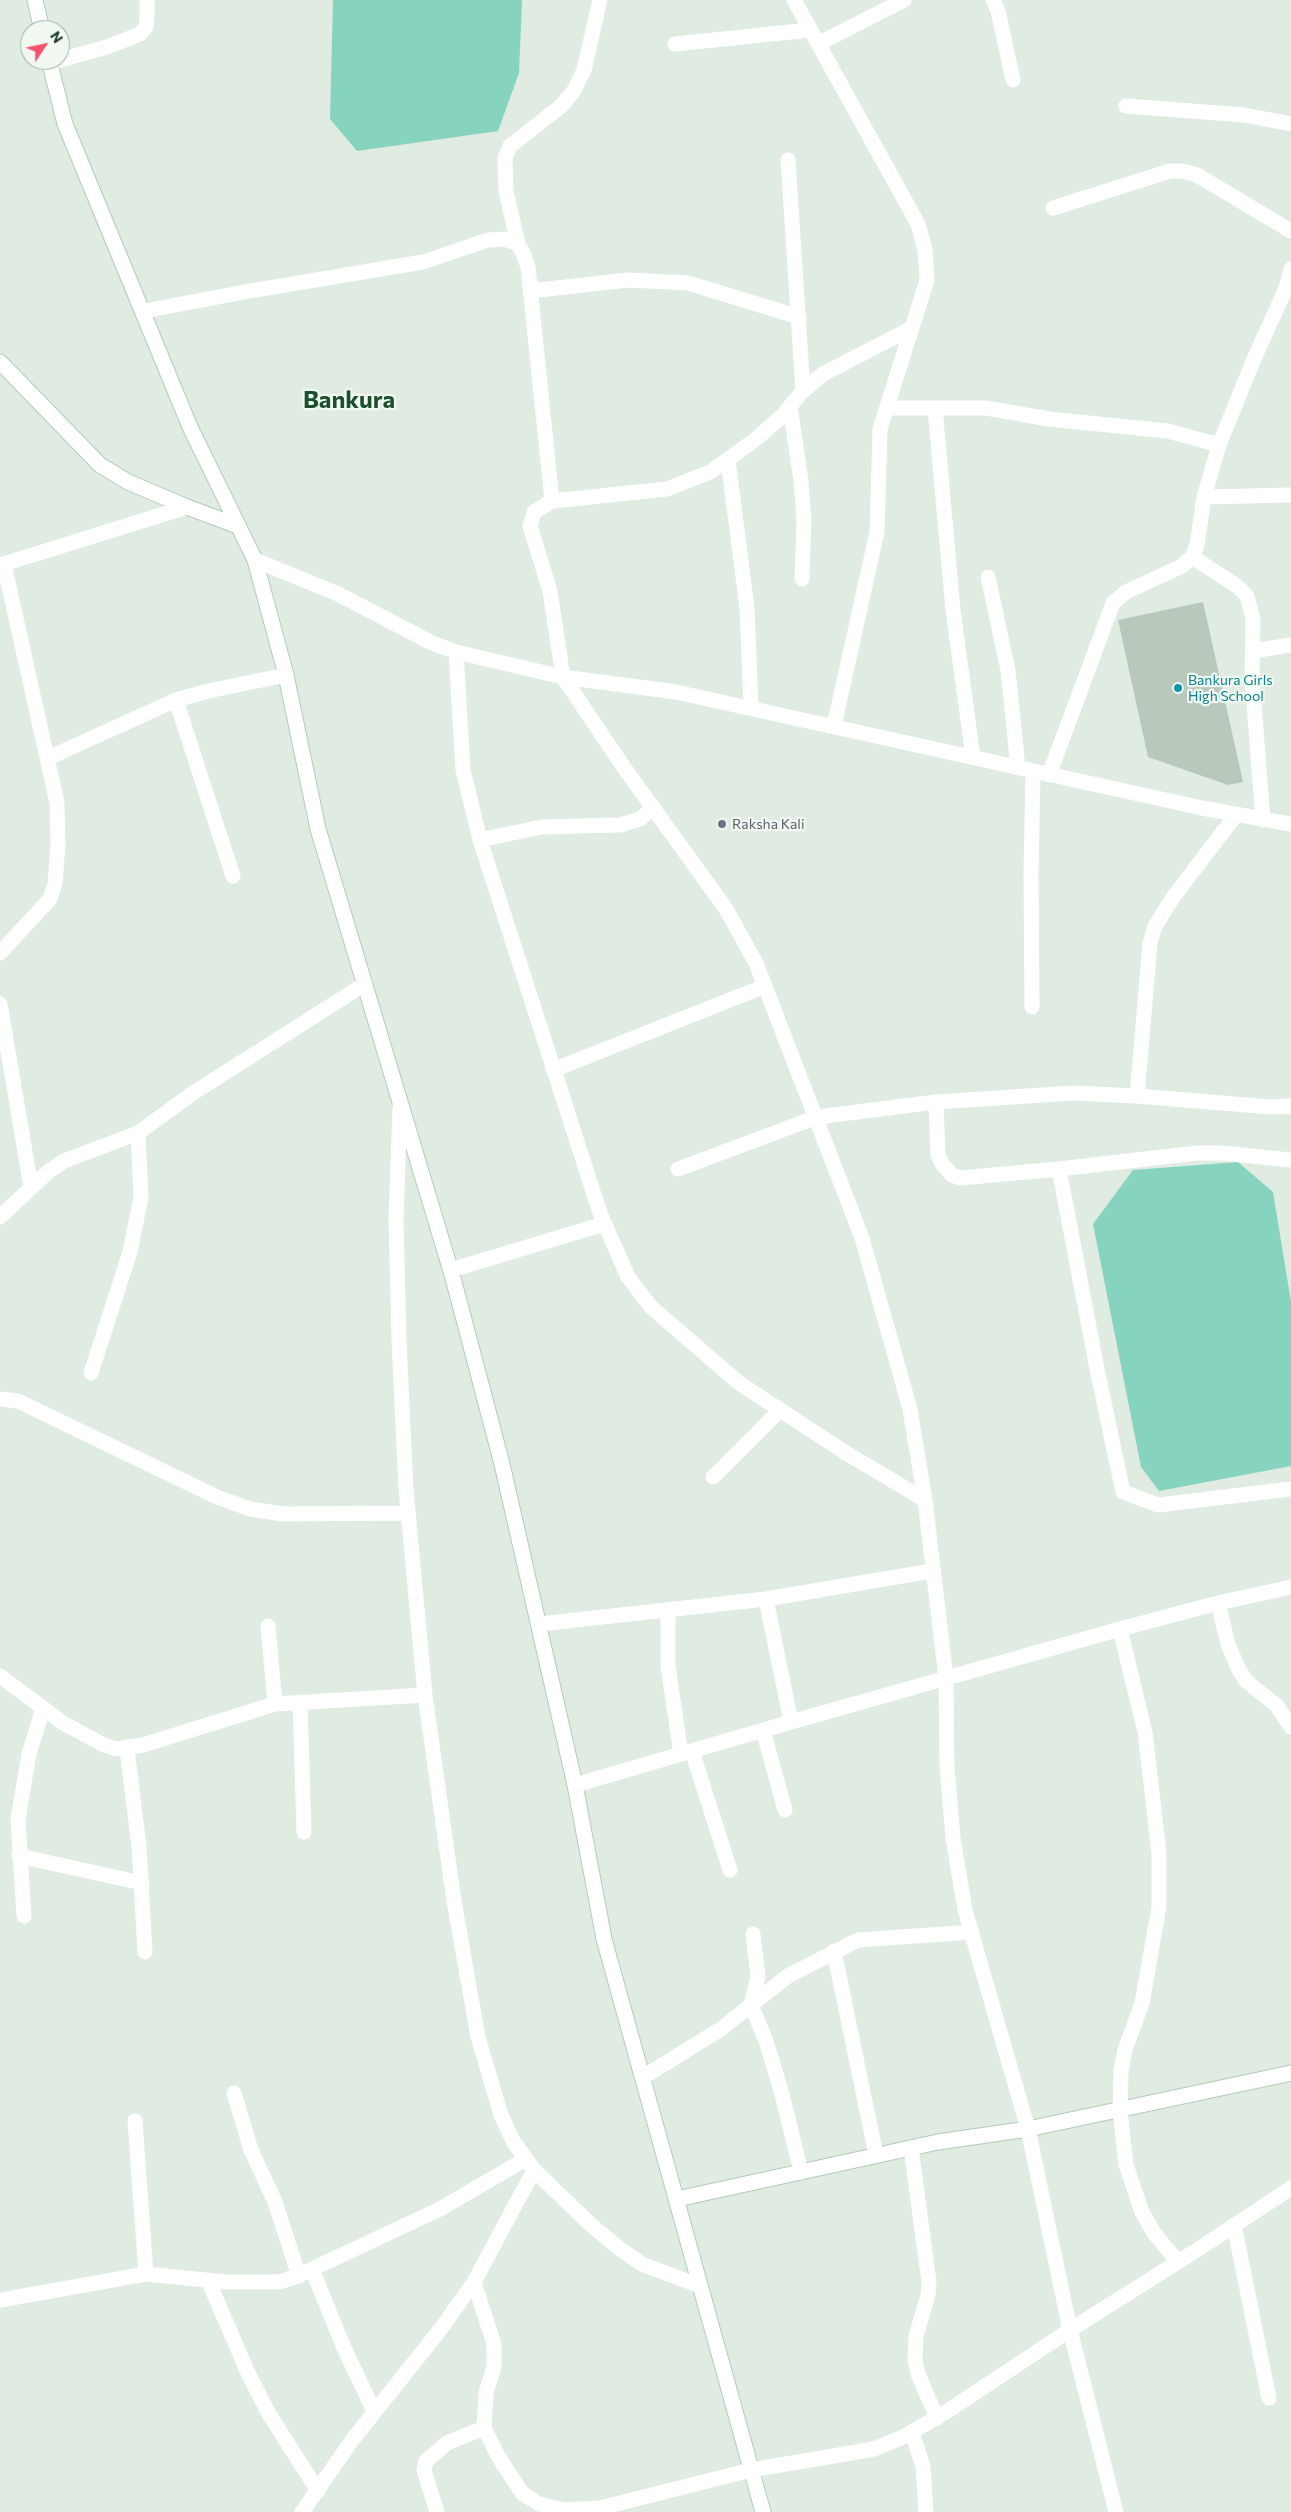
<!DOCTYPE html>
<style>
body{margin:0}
#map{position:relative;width:1291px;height:2512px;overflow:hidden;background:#e0ebe2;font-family:Commissioner,sans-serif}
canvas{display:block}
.north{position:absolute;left:20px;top:20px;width:50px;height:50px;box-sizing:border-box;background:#f0f8f1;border:1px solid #9dada1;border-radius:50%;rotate:56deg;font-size:14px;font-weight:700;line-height:20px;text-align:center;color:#203c2a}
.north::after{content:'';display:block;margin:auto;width:18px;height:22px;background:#f6536b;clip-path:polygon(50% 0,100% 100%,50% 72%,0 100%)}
</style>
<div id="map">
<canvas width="1291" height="2512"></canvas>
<div class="north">N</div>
</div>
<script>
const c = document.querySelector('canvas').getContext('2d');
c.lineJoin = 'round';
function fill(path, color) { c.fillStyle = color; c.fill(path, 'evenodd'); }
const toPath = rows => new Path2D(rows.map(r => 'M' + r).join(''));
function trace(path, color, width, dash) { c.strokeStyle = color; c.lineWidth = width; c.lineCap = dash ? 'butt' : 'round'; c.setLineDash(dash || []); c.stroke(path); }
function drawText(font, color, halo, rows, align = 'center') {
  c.font = font + ' Commissioner,sans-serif'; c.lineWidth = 4.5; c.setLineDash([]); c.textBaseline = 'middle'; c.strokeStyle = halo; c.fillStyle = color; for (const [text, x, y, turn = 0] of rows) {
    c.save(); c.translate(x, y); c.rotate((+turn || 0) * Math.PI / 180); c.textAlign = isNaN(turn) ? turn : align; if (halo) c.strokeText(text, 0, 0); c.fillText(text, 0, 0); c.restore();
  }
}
fill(toPath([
 [333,0,522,0,519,73,498,131,357,151,330,119],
 [1238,1162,1273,1192,1291,1302,1291,1466,1159,1491,1141,1467,1093,1224,1133,1170]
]), '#86d3c0');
fill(toPath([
 [1203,602,1243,782,1228,785,1148,757,1118,620]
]), '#b8c9bc');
const secondary = toPath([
 [35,0,42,30],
 [49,60,65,124,190,427,255,560,286,675,318,829,453,1278,502,1464,575,1785,604,1939,763,2512],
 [0,362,100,465,128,482,187,507,238,526],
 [677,2199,938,2142,1028,2129,1291,2073]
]);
trace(secondary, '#b3cbb9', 17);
trace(toPath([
 [794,0,918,224,925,250,927,280,880,429,877,532,834,726],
 [993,0,998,11,1013,80],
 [675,44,810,30],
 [818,44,904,0],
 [60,60,107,47,140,34,146,27,147,18,147,0],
 [1126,106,1244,115,1291,124],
 [788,160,803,391],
 [1053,208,1170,171,1182,171,1197,175,1291,231],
 [518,244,506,191,505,158,510,146,561,106,573,92,584,70,600,0],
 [530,291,628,280,688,283,799,317],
 [144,311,250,291,423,262,488,240,505,239,518,244,523,253,528,267,552,501],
 [912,328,823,374,803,391,781,417,756,439,710,472,667,489,552,501,534,512,530,526,550,591,563,677,625,769,726,909,756,963,862,1238,910,1409,925,1500,946,1678,947,1768,953,1838,965,1910,1028,2129,1070,2330,1116,2512],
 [790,406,801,481,804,520,802,579],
 [887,408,986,408,1049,419,1168,431,1219,445],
 [935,408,953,610,973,757],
 [728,460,747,608,751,708],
 [1204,497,1291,495],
 [1192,557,1237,586,1247,596,1253,619,1252,678,1263,820],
 [255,560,338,594,432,643,456,652,563,677,676,692,1202,808,1291,824],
 [0,565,187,507],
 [988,577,1008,670,1018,768],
 [1253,651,1291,645],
 [456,652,463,770,480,840,600,1213,628,1277,651,1307,739,1383,846,1453,925,1500],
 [176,700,233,876],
 [48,758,176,700,208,691,286,675],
 [1049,775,1113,603,1126,592,1182,566,1192,557,1197,545,1204,497,1219,445,1254,359,1286,288,1291,269],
 [480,840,541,827,620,825,640,819,653,808],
 [0,953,50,899,55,884,58,844,57,803,4,564],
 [0,1004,31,1187],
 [1032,1007,1031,874,1033,772],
 [553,1070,765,986],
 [1137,1096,1150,943,1155,926,1174,896,1236,815],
 [936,1102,938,1155,942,1164,952,1175,960,1178,1059,1169,1098,1374,1123,1492,1158,1505,1291,1489],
 [400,1105,396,1220,399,1341,406,1489,425,1695,454,1901,478,2037,501,2115,513,2141,534,2170,591,2225,620,2249,642,2264,700,2286],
 [678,1169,817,1117,936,1102,1073,1093,1137,1096,1271,1107,1291,1106],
 [1059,1169,1197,1153,1222,1153,1291,1160],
 [0,1217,48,1172,64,1161,138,1133,193,1093,365,984],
 [451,1270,604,1224],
 [91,1373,130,1252,141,1197,138,1133],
 [0,1399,18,1401,217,1497,250,1509,283,1514,408,1513],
 [713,1477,779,1411],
 [766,1599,791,1722],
 [1218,1603,1228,1644,1238,1668,1246,1681,1276,1705,1291,1727],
 [668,1610,668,1666,681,1754],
 [539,1624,766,1599,932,1571],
 [268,1626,275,1704],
 [1120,1629,1145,1732,1159,1854,1159,1907,1142,2003,1125,2050,1121,2071,1120,2109,1123,2139,1126,2165,1142,2212,1154,2233,1178,2262],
 [0,1676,63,1723,104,1745,116,1749,143,1745,275,1704,425,1695],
 [300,1702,304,1832],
 [763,1730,785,1810],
 [127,1749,139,1846,145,1952],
 [692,1751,730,1870],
 [575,1785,791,1722,1120,1629,1218,1603,1291,1587],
 [19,1856,142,1883],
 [24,1916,18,1819,29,1754,43,1708],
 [834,1951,876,2155],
 [643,2077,721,2029,751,2005,758,1976,753,1934],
 [234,2093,251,2150,275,2202,299,2276],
 [135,2121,146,2274],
 [911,2148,929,2282,928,2295,916,2336,915,2360,918,2374,937,2418],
 [801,2172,782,2094,766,2041,751,2005,788,1976,858,1940,972,1932],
 [1234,2225,1269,2398],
 [312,2269,344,2348,374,2411],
 [208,2280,248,2373,269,2414,318,2491],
 [474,2282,494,2344,494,2367,486,2393,484,2428,498,2456,522,2493,539,2504,564,2510,600,2508,751,2470,874,2449,903,2437,946,2412,1070,2330,1200,2248,1291,2188],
 [0,2300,146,2274,225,2282,279,2282,295,2277,440,2209,526,2159],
 [912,2433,923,2466,926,2512],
 [302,2512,353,2439,443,2326,474,2282,534,2170],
 [437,2512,424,2470,426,2461,447,2443,484,2428]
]), '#fff', 15);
trace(secondary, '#fff', 15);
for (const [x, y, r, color] of [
 [1178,688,5,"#0f9aa8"],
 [722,824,5,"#6b7280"]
]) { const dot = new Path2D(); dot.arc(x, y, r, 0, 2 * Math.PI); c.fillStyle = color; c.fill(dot); trace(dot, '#f0f8f1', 2); }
drawText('14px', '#0d838f', '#f0f8f1', [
 ["Bankura Girls",1188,680],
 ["High School",1188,696]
], 'left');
drawText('14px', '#5b616d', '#f0f8f1', [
 ["Raksha Kali",732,824]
], 'left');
drawText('bold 24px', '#1b4f2e', '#f0f8f1', [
 ["Bankura",349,400]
]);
</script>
